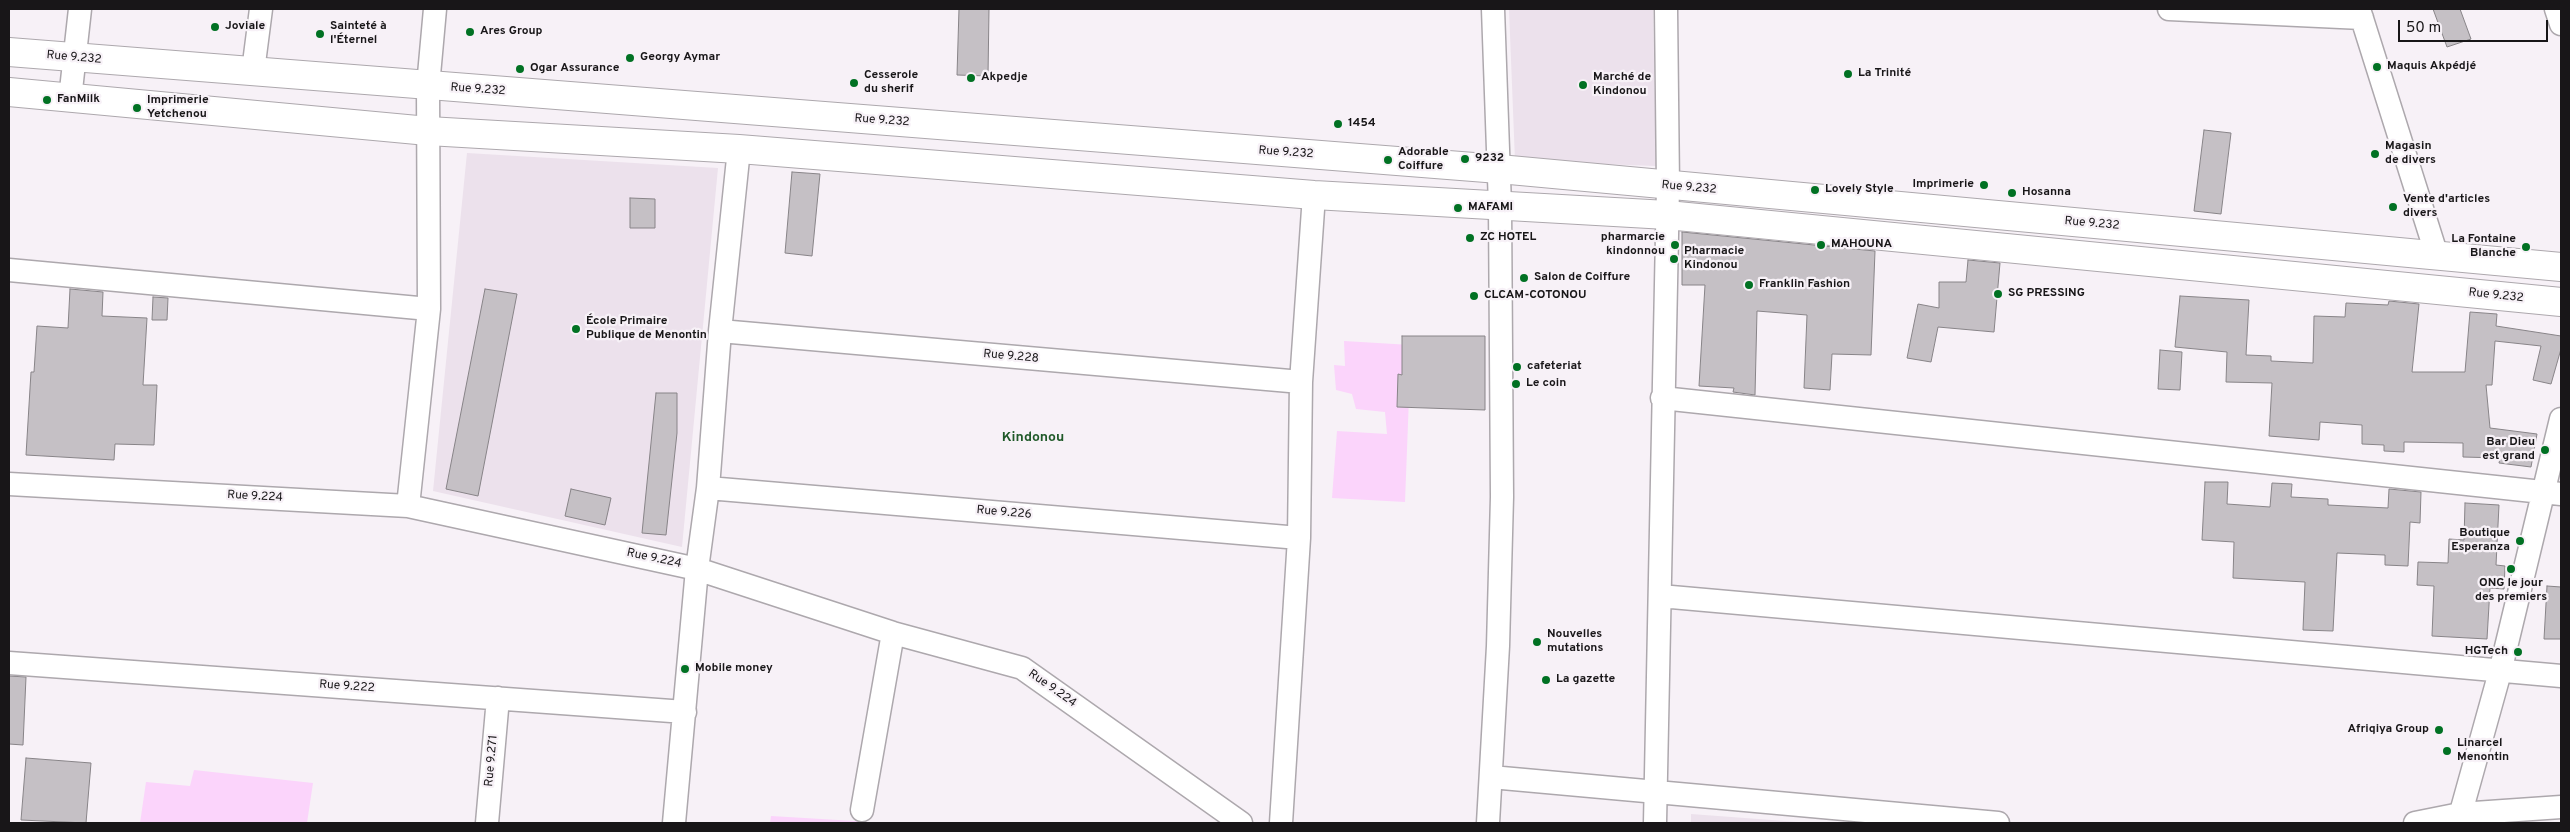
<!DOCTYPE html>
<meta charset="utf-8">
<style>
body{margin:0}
#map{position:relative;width:2570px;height:832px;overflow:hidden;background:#f7f1f7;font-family:Overpass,sans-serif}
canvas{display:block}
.frame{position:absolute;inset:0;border:10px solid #181618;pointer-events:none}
.scale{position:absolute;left:2398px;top:20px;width:150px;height:22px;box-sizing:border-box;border:2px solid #181618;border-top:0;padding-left:6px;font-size:15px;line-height:18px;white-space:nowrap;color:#181618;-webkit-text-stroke:4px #f7f1f7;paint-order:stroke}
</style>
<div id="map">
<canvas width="2570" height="832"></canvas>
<div class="frame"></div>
<div class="scale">50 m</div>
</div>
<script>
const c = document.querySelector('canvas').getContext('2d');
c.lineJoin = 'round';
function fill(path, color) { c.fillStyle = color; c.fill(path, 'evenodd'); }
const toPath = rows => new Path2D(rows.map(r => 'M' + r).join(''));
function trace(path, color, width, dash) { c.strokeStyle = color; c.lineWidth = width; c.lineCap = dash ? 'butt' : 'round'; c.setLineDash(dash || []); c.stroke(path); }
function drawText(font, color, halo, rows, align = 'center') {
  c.font = font + ' Overpass,sans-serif'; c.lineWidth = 4.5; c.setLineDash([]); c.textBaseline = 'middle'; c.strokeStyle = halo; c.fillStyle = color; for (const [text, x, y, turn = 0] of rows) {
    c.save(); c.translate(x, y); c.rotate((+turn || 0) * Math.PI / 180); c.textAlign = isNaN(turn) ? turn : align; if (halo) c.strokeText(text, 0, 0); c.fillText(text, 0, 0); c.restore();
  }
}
fill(toPath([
 [1509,9,1653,9,1656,166,1515,161],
 [467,153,718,168,682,547,433,491],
 [1691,814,1812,823,1691,823]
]), '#ece1ec');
fill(toPath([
 [1344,341,1411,345,1405,502,1332,498,1337,431,1387,434,1385,412,1356,409,1352,394,1336,390,1334,365,1345,366],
 [194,770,313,783,307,823,140,823,146,782,190,786],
 [771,816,855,821,872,823,770,823]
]), '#fbd4fb');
const building = toPath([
 [959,9,989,9,988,76,957,75,959,9],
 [2433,9,2460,9,2471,39,2447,47,2433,9],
 [2204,130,2231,133,2221,214,2194,211,2204,130],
 [792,172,820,174,812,256,785,253,792,172],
 [630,198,655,199,655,228,630,228,630,198],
 [1682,232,1875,251,1871,355,1832,354,1830,390,1804,388,1807,315,1757,311,1755,395,1733,392,1734,388,1699,386,1705,285,1682,285,1682,232],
 [1968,260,2000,263,1994,332,1938,327,1931,362,1907,358,1918,304,1939,308,1939,282,1966,282,1968,260],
 [70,289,103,292,102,316,147,318,143,385,157,385,154,445,115,444,114,460,26,455,31,372,34,372,37,326,68,328,70,289],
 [485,289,517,294,478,496,446,489,485,289],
 [2180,296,2249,300,2246,355,2271,356,2271,361,2313,363,2314,316,2345,317,2346,303,2388,305,2389,301,2419,304,2412,372,2465,372,2470,312,2497,314,2496,326,2561,336,2561,349,2551,384,2533,380,2541,346,2495,341,2492,385,2486,385,2490,428,2537,434,2531,467,2499,463,2500,458,2463,457,2463,443,2404,442,2404,452,2384,451,2384,445,2362,444,2362,425,2320,422,2319,440,2269,436,2272,383,2226,382,2227,352,2175,347,2180,296],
 [153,297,168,298,167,320,152,320,153,297],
 [1402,336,1485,336,1485,410,1397,407,1398,374,1402,375,1402,336],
 [2160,350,2182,352,2180,390,2158,389,2160,350],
 [656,393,677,393,677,433,666,535,642,533,656,393],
 [2205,482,2228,482,2227,504,2270,507,2272,483,2292,484,2291,497,2328,499,2328,505,2388,508,2389,489,2421,492,2420,523,2410,522,2408,566,2385,565,2385,555,2337,553,2333,631,2303,630,2305,582,2233,578,2234,542,2202,540,2205,482],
 [571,489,611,498,605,525,565,516,571,489],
 [2465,503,2499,505,2496,565,2505,566,2504,589,2490,588,2487,639,2432,636,2434,586,2417,585,2418,562,2448,563,2449,539,2464,540,2465,503],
 [2547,586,2561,587,2561,639,2544,639,2547,586],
 [9,676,26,677,23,745,9,744,9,676],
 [26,758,91,763,86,823,21,820,26,758]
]);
fill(building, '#c5c0c5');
trace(building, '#888488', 1);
const street = toPath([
 [2169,9,2362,18],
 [2359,9,2437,256],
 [2556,9,2561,24],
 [253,71,261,9],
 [70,99,80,9],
 [9,270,429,309],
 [720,331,1301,382],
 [1662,398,2561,494],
 [9,484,408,506,697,569,893,633,1022,668,1241,823],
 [708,488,1299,538],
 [408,506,429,309,428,86,435,9],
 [1660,596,2561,676],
 [9,663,685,712],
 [1491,777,1998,823],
 [862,810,893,633],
 [487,823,498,698],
 [674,823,697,569,708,488,720,331,739,149],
 [1281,823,1299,538,1301,382,1314,195],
 [1488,823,1498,646,1502,497,1500,206,1493,9],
 [1655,823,1668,186,1666,9],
 [2415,823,2460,814,2561,807],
 [2458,823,2500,672,2561,419]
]);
const secondary = toPath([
 [9,52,1499,169,2561,267],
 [9,92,428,131,739,149,1314,195,1667,215,2561,302]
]);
trace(street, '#ada8ad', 25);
trace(secondary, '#ada8ad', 30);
trace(street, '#fff', 22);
trace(secondary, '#fff', 28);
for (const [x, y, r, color] of [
 [215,27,5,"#017123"],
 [470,32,5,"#017123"],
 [320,34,5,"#017123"],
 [630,58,5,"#017123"],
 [2377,67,5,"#017123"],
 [520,69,5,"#017123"],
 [1848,74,5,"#017123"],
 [971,78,5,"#017123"],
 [854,83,5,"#017123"],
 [1583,85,5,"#017123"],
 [47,100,5,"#017123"],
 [137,108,5,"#017123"],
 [1338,124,5,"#017123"],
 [2375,154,5,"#017123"],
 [1465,159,5,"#017123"],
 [1388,160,5,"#017123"],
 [1984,185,5,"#017123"],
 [1815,190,5,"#017123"],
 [2012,193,5,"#017123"],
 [2393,207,5,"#017123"],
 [1458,208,5,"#017123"],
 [1470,238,5,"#017123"],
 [1675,245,5,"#017123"],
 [1821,245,5,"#017123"],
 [2526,247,5,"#017123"],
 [1674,259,5,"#017123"],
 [1524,278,5,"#017123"],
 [1749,285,5,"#017123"],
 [1998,294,5,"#017123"],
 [1474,296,5,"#017123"],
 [576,329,5,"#017123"],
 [1517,367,5,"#017123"],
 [1516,384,5,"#017123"],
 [2545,450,5,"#017123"],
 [2520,541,5,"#017123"],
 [2511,569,5,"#017123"],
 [1537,642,5,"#017123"],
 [2518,652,5,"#017123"],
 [685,669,5,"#017123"],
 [1546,680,5,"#017123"],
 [2439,730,5,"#017123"],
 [2447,751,5,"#017123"]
]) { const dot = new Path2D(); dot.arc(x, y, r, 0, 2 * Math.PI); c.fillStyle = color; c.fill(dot); trace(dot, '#f7f1f7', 2); }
drawText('bold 12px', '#181618', '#f7f1f7', [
 ["Joviale",225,27],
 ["Sainteté à",330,27],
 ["l'Éternel",330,41],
 ["Ares Group",480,32],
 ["Georgy Aymar",640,58],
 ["Maquis Akpédjé",2387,67],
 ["Ogar Assurance",530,69],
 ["La Trinité",1858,74],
 ["Cesserole",864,76],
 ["du sherif",864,90],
 ["Akpedje",981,78],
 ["Marché de",1593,78],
 ["Kindonou",1593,92],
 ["FanMilk",57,100],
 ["Imprimerie",147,101],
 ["Yetchenou",147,115],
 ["1454",1348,124],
 ["Magasin",2385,147],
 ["de divers",2385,161],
 ["Adorable",1398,153],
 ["Coiffure",1398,167],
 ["9232",1475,159],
 ["Imprimerie",1974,185,"right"],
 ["Lovely Style",1825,190],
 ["Hosanna",2022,193],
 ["Vente d'articles",2403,200],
 ["divers",2403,214],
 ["MAFAMI",1468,208],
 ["ZC HOTEL",1480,238],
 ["pharmarcie",1665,238,"right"],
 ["kindonnou",1665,252,"right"],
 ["La Fontaine",2516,240,"right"],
 ["Blanche",2516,254,"right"],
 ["MAHOUNA",1831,245],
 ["Pharmacie",1684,252],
 ["Kindonou",1684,266],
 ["Salon de Coiffure",1534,278],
 ["Franklin Fashion",1759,285],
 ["SG PRESSING",2008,294],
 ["CLCAM-COTONOU",1484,296],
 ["École Primaire",586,322],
 ["Publique de Menontin",586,336],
 ["cafeteriat",1527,367],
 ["Le coin",1526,384],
 ["Bar Dieu",2535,443,"right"],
 ["est grand",2535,457,"right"],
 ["Boutique",2510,534,"right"],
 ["Esperanza",2510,548,"right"],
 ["ONG le jour",2511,584,"center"],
 ["des premiers",2511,598,"center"],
 ["Nouvelles",1547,635],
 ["mutations",1547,649],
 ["HGTech",2508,652,"right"],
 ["Mobile money",695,669],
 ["La gazette",1556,680],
 ["Afriqiya Group",2429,730,"right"],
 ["Linarcel",2457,744],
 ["Menontin",2457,758]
], 'left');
drawText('12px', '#181618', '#f7f1f7', [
 ["Rue 9.232",74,58,5],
 ["Rue 9.232",478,90,4],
 ["Rue 9.232",882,121,4],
 ["Rue 9.232",1286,153,4],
 ["Rue 9.232",1689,188,5],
 ["Rue 9.232",2092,224,5],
 ["Rue 9.232",2496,296,6],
 ["Rue 9.228",1011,357,5],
 ["Rue 9.224",255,497,3],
 ["Rue 9.226",1004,513,5],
 ["Rue 9.224",654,559,12],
 ["Rue 9.222",347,687,4],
 ["Rue 9.224",1052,689,35],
 ["Rue 9.271",492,761,-85]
]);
drawText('bold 14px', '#1f5928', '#f7f1f7', [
 ["Kindonou",1033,438]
]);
</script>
